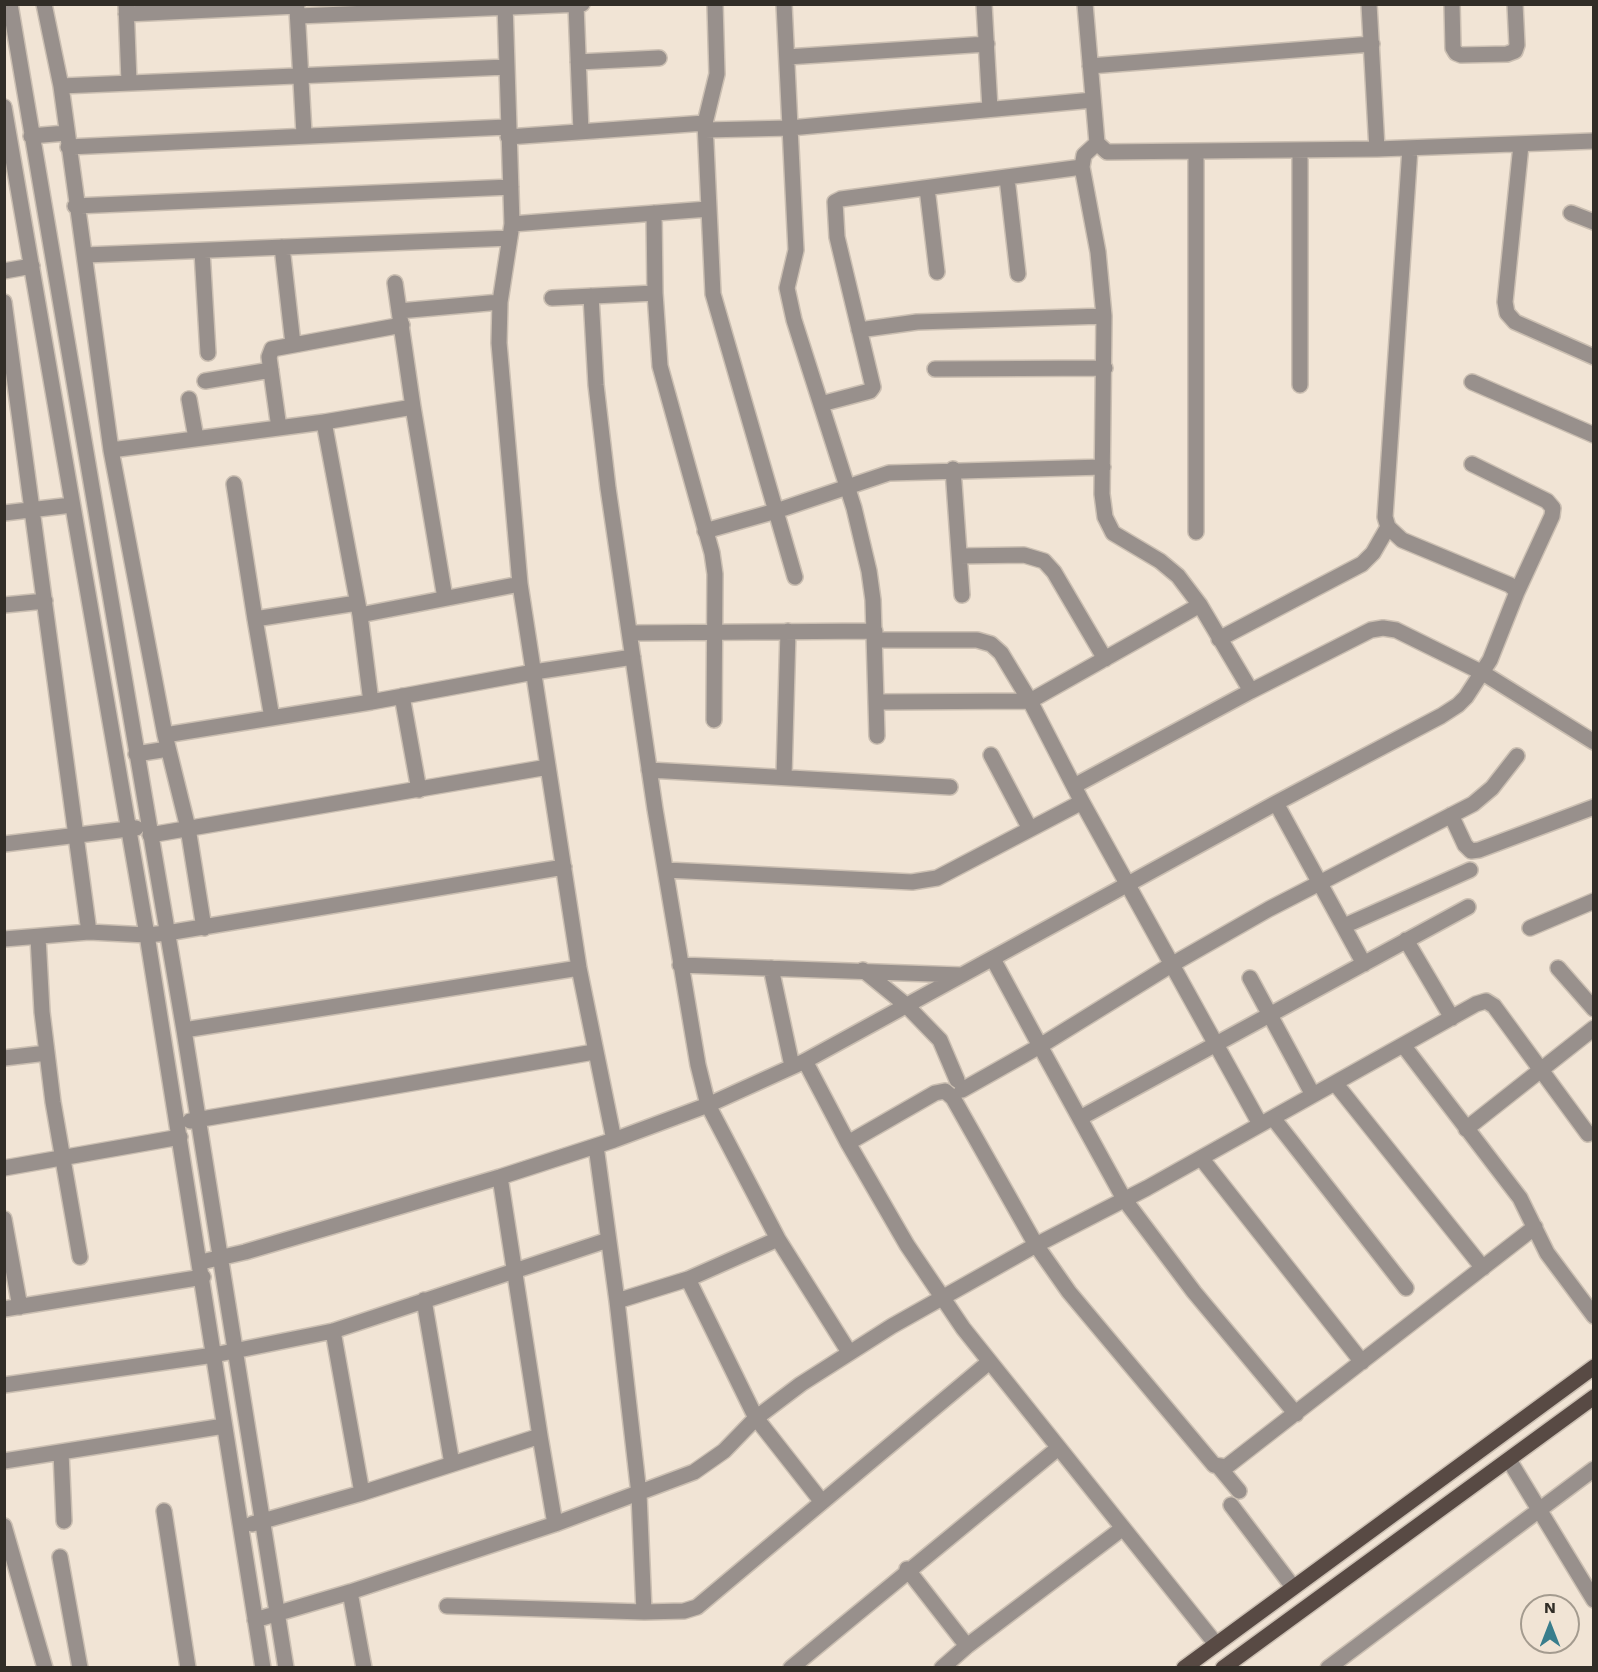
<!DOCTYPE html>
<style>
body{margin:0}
#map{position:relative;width:1598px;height:1672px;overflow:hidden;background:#f1e4d5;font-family:"Work Sans",sans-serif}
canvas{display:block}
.frame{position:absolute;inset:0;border:6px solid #312d27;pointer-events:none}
.north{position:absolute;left:1520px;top:1594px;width:60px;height:60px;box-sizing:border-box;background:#f1e4d5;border:2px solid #a49b8f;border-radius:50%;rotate:0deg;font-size:16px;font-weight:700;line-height:24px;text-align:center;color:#312d27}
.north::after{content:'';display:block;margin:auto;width:21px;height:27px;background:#397d8c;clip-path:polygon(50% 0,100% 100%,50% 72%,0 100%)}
</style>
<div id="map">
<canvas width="1598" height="1672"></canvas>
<div class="frame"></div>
<div class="north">N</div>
</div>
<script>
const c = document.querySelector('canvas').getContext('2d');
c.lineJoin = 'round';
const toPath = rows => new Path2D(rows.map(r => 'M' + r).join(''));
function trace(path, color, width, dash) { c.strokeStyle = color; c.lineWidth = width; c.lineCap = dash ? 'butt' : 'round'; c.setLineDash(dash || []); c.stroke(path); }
const minor = toPath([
 [10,4,184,1030,286,1668],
 [44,4,61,86,111,450,165,735,188,828,204,928],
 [126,4,129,82],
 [505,4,512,224,500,302,499,343,520,584,579,968,614,1140],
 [715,4,717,74,705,123,713,294,795,577],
 [784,4,796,250,787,288,794,320,854,508,869,571,873,600,877,736],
 [984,4,990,109],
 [1085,4,1097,143,1107,152,1377,149,1594,141],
 [1369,4,1377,149],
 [1452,4,1453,48,1456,53,1461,55,1507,54,1515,51,1517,45,1515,4],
 [576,5,581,132],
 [297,9,304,134],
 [126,14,297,6],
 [298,16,582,4],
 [787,57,987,44],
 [578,62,659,58],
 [1090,66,1372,44],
 [61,86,506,67],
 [4,107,147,935,263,1668],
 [705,130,790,128,1093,100],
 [31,136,66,133],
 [508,137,705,123],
 [1097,143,1084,155,1082,167,1098,252,1104,316,1102,494,1105,517,1113,533,1160,561,1178,576,1200,605,1251,691],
 [1521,145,1505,302,1507,313,1515,322,1594,357],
 [68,147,507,127],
 [1196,152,1196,532],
 [1007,178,1018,274],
 [927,188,937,272],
 [75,206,511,187],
 [654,213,655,293,660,366,712,553,715,574,714,720],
 [1571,213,1594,222],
 [512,224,708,209],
 [282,247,293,344],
 [202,251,208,353],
 [85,255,510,238],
 [4,271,32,266],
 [395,283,413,407],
 [591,296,596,385,608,488,655,809,698,1065,708,1105,778,1239,849,1352],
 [552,298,655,293],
 [4,302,89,932],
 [399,311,500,302],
 [859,330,917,322,1104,316],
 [935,369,1105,368],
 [205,381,271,370],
 [1472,382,1594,435],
 [1300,385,1300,150],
 [189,399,196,438],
 [821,404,870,391,873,387,837,237,835,202,841,199,1082,167],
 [324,422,413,407,445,598],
 [279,428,269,357,272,349,402,325],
 [111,450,324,422,360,615,371,702,534,672,633,657],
 [1472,464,1547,501,1553,508,1552,516,1517,592],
 [953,469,962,595],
 [234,484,255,619,357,603],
 [4,513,72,505],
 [705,531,776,511,889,473,1103,467],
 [960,556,1024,555,1044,561,1054,572,1105,659],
 [4,605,45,601],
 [360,615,520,584],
 [255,619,272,718],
 [630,633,875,631],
 [1219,639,1362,564,1373,553,1388,527],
 [875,640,977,640,991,644,1001,653,1030,701,1082,802,1260,1124],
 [402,696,419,790],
 [878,702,1030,701,1200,605],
 [165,735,371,702],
 [136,754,168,749],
 [991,755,1030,829],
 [649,770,950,787],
 [784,776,788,631],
 [1074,786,1251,691,1371,630,1383,628,1396,630,1483,673,1594,742],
 [1276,803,1364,964],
 [1451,815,1465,845,1471,851,1479,850,1594,807],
 [150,835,548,767],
 [4,844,136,828],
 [666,870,912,882,937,878,1082,802],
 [1344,926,1470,870],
 [1530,928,1594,901],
 [38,937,42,1012,53,1102,80,1257],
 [4,939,89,932,147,935,167,933,564,867],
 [1406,940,1452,1018],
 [993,959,1040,1046,1171,965,1269,909,1473,804,1492,788,1517,756],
 [680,965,961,975],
 [771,968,792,1066],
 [1558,968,1594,1009],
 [863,970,906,1005,940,1040,957,1080],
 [1250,978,1313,1095],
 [184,1030,579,968],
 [1403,1045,1520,1198,1547,1253,1594,1316],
 [4,1058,47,1053],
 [805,1061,848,1143,907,1245,963,1328,1216,1644],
 [1335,1083,1483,1268],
 [962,1090,1040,1046,1124,1199,1194,1292,1296,1414],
 [1080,1118,1468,907],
 [1273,1118,1406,1288],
 [190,1121,594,1052],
 [1466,1129,1594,1028],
 [848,1143,935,1093,945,1091,953,1098,1036,1245,1147,1188,1476,1004,1486,1001,1494,1006,1588,1134],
 [596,1146,617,1301,639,1494,644,1612],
 [1201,1158,1362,1362],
 [4,1168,180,1137],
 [4,1219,20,1307],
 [201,1262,245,1252,500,1177,614,1140,708,1105,805,1061,1276,803,1441,716,1458,705,1466,697,1490,660,1517,592,1510,585,1402,540,1388,527,1385,517,1410,148],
 [688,1279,756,1418,822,1502],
 [424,1300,452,1464],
 [617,1301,688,1279,778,1239],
 [4,1309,203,1277],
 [333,1331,362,1493],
 [4,1385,214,1355,333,1331,608,1240],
 [540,1436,555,1524],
 [61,1452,64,1521],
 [1509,1460,1594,1600],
 [4,1461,224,1426],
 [1219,1467,1239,1491],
 [1231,1505,1293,1587],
 [164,1511,188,1668],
 [252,1524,362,1493,540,1436,500,1177],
 [4,1526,45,1668],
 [60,1557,80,1668],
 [907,1569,967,1646,1123,1528],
 [350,1592,364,1668],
 [447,1606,644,1612,684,1611,697,1607,988,1363],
 [255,1620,350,1592,555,1524,694,1472,724,1451,756,1418,801,1384,892,1326,1036,1245,1069,1292,1214,1465,1226,1467,1535,1227],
 [791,1668,1057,1449],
 [942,1668,967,1646],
 [1328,1668,1594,1469]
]);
const major = toPath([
 [1184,1668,1594,1367],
 [1223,1668,1594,1397]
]);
trace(minor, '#cbbfb2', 18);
trace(major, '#cbbfb2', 18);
trace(minor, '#98908c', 15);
trace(major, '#584a44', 15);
</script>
